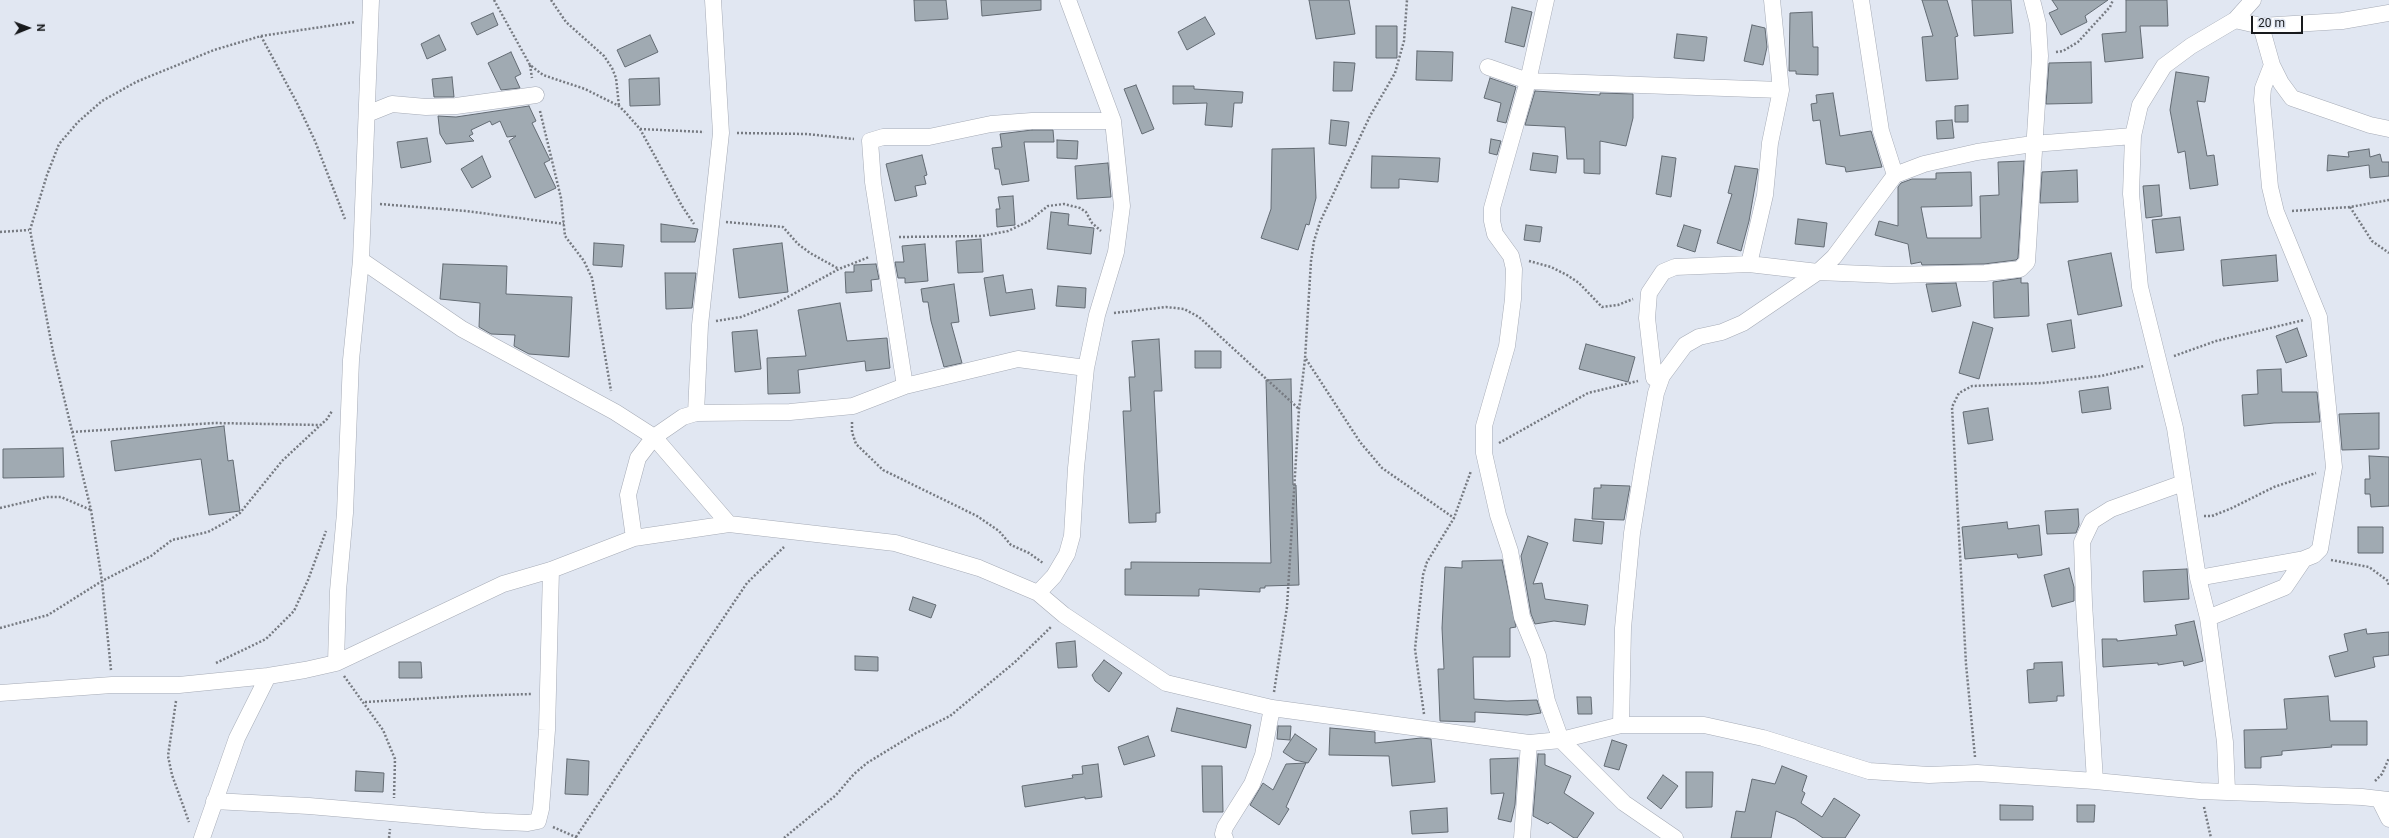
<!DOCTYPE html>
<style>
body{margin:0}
#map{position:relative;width:2389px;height:838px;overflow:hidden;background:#e1e7f2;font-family:Roboto,sans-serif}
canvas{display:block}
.north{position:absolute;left:8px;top:8px;width:40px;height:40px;-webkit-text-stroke:3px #e1e7f2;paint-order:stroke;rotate:89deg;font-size:11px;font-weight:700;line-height:16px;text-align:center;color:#181a1d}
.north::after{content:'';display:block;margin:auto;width:14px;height:18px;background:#181a1d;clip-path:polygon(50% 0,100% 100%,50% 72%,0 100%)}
.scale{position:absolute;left:2251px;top:16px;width:52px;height:18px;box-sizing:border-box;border:2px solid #181a1d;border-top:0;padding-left:5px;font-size:12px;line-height:14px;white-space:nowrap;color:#181a1d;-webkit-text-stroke:3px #e1e7f2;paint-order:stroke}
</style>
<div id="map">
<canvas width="2389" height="838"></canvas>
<div class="north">N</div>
<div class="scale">20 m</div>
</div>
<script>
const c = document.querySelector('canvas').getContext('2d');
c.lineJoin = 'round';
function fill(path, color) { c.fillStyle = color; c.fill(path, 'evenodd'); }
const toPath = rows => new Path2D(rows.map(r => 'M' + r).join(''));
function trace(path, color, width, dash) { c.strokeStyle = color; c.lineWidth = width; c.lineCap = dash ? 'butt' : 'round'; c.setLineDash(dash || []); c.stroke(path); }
const building = toPath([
 [914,0,946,0,948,19,915,21,914,0],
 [981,0,1041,0,1041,10,982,16,981,0],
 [1309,0,1349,0,1355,34,1316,39,1309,0],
 [1922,0,1947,0,1958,36,1955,37,1958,79,1926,81,1922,37,1933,36,1922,0],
 [1972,0,2011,0,2013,33,1974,36,1972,0],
 [2052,0,2108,0,2085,16,2087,22,2061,35,2049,13,2058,9,2052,0],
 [2126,0,2167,0,2168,26,2140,26,2143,58,2105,62,2102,34,2126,32,2126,0],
 [1512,7,1532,12,1524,47,1505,42,1512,7],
 [1812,12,1813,47,1818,47,1818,75,1796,74,1796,71,1789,71,1790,13,1812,12],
 [493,13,498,25,477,35,471,23,493,13],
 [1205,17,1215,34,1187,50,1178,32,1205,17],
 [1752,25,1765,28,1767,47,1763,65,1744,61,1752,25],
 [1376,26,1397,26,1397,58,1376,58,1376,26],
 [1677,34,1707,37,1704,61,1674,58,1677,34],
 [439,35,446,50,427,59,421,44,439,35],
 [650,35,658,52,625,67,617,50,650,35],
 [1417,51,1453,52,1452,81,1416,80,1417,51],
 [511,52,521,74,515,77,520,88,501,90,488,63,511,52],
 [1334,62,1355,63,1352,91,1333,91,1334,62],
 [2091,62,2092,103,2046,104,2049,63,2091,62],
 [2176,72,2209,77,2205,102,2197,101,2207,156,2214,155,2218,185,2190,189,2185,151,2178,153,2170,110,2176,72],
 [452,77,454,97,434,97,432,79,452,77],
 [659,78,660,105,630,106,629,79,659,78],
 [1490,78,1516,87,1506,123,1497,121,1501,103,1484,98,1490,78],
 [1136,85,1154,129,1142,134,1124,89,1136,85],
 [1173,86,1194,86,1194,89,1243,92,1242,103,1234,103,1232,127,1205,125,1207,103,1173,104,1173,86],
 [1535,91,1600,95,1600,93,1633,94,1633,118,1626,146,1600,141,1600,174,1584,173,1584,159,1567,159,1565,127,1525,125,1535,91],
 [1833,93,1840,136,1871,131,1882,167,1846,172,1845,167,1826,164,1820,120,1813,121,1811,104,1817,103,1816,95,1833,93],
 [1968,105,1968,122,1955,122,1955,106,1968,105],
 [529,106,536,121,532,123,550,160,544,163,556,188,535,198,509,141,516,136,507,137,500,121,492,125,490,121,471,130,473,134,469,136,474,141,446,144,440,134,438,116,456,117,529,106],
 [1331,120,1349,122,1346,146,1329,144,1331,120],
 [1952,120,1954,138,1937,139,1936,121,1952,120],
 [1032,130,1053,130,1054,142,1024,142,1029,181,1002,185,999,169,995,169,992,148,1002,147,1000,134,1032,130],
 [427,138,431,162,401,168,397,142,427,138],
 [1491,139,1501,141,1497,155,1489,153,1491,139],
 [1057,140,1078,141,1077,159,1057,158,1057,140],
 [1314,148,1316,198,1309,225,1306,224,1298,250,1261,238,1271,209,1272,149,1314,148],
 [2369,149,2370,157,2380,154,2382,162,2389,162,2389,176,2370,178,2369,165,2327,171,2328,155,2349,157,2348,152,2369,149],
 [1533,153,1558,156,1556,173,1530,170,1533,153],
 [922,155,927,175,924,176,926,184,915,186,917,196,895,201,886,164,922,155],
 [482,156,491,177,472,188,461,169,482,156],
 [1372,156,1440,158,1438,182,1399,179,1399,188,1371,188,1372,156],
 [1662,156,1676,158,1671,197,1656,194,1662,156],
 [2024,161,2018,258,2016,260,1984,264,1922,265,1921,262,1911,264,1908,244,1875,235,1879,221,1898,226,1898,187,1901,183,1912,179,1936,179,1936,173,1971,172,1972,206,1921,207,1927,238,1981,238,1980,196,1999,195,1998,162,2024,161],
 [1108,163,1111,197,1077,199,1075,166,1108,163],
 [1735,166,1758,169,1749,221,1741,251,1717,243,1732,194,1728,193,1735,166],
 [2077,170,2078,202,2040,203,2042,172,2077,170],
 [2159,185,2162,216,2146,218,2143,186,2159,185],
 [1013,196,1015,225,997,227,996,209,1000,209,998,197,1013,196],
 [1051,212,1069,214,1068,225,1094,228,1091,254,1047,249,1051,212],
 [2180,217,2184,250,2156,253,2152,220,2180,217],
 [1798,219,1827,223,1824,247,1795,244,1798,219],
 [661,224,698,229,695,242,661,242,661,224],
 [1526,225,1542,227,1540,242,1524,240,1526,225],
 [1684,225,1701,230,1695,252,1677,246,1684,225],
 [981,239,983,272,958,273,956,241,981,239],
 [594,243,624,245,622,267,593,265,594,243],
 [782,243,788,292,739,298,733,249,782,243],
 [925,244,928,281,905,283,905,278,898,278,895,262,904,262,902,246,925,244],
 [2111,253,2122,306,2078,315,2068,261,2111,253],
 [2276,255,2278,281,2223,286,2221,260,2276,255],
 [443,264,507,266,506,294,572,297,569,357,529,354,514,346,515,335,491,334,479,327,480,303,440,299,443,264],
 [876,264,879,279,871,280,872,291,846,293,845,272,854,272,854,265,876,264],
 [665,273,696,273,692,308,666,309,665,273],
 [1003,275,1006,293,1032,289,1035,309,990,316,984,278,1003,275],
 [2021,278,2021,283,2028,283,2029,316,1994,318,1993,282,2021,278],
 [1956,283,1961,306,1932,312,1926,284,1956,283],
 [954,284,959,322,951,323,962,363,944,367,931,321,928,302,923,302,921,289,954,284],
 [1058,286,1086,288,1085,308,1056,306,1058,286],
 [840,303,847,341,887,338,890,368,866,371,865,361,798,370,800,393,768,394,767,358,806,356,798,310,840,303],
 [2071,320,2075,348,2052,352,2047,324,2071,320],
 [1973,322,1993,328,1979,379,1959,373,1973,322],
 [2297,328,2307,356,2286,363,2276,336,2297,328],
 [757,330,761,369,735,372,732,332,757,330],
 [1159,339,1162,391,1154,391,1160,513,1156,513,1156,522,1129,523,1123,411,1131,411,1129,377,1135,377,1132,341,1159,339],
 [1586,344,1635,357,1628,382,1579,369,1586,344],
 [1195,351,1221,351,1221,368,1195,368,1195,351],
 [2281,369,2282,392,2317,392,2320,422,2274,423,2244,426,2242,395,2258,394,2257,370,2281,369],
 [1291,379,1293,485,1296,485,1299,585,1265,586,1265,588,1260,588,1260,592,1199,589,1199,596,1125,595,1125,569,1131,569,1131,562,1271,563,1266,380,1291,379],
 [2108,387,2111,409,2082,413,2079,391,2108,387],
 [1988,408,1993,440,1968,444,1963,412,1988,408],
 [2379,413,2379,449,2342,450,2339,414,2379,413],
 [224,426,228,461,233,460,240,511,209,515,201,459,115,471,111,441,224,426],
 [63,448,64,477,3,478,3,449,63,448],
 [2369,456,2389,457,2389,506,2371,507,2370,494,2365,494,2365,479,2370,479,2369,456],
 [1601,485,1630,486,1624,520,1592,519,1594,488,1601,488,1601,485],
 [2078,509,2079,525,2076,533,2047,534,2045,511,2078,509],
 [1575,519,1604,522,1602,544,1573,541,1575,519],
 [2007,522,2008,529,2039,525,2042,555,2018,558,2017,554,1965,559,1962,527,2007,522],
 [2358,527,2383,527,2383,553,2358,553,2358,527],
 [1528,536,1548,543,1533,584,1542,583,1545,599,1588,605,1585,625,1554,621,1535,624,1531,614,1521,556,1528,536],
 [1502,560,1516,627,1510,628,1510,657,1473,657,1474,699,1507,701,1537,700,1541,713,1527,715,1475,712,1475,722,1440,721,1438,669,1444,669,1442,628,1445,567,1462,568,1462,561,1502,560],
 [2069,568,2074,587,2074,601,2052,607,2044,575,2069,568],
 [2187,569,2189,599,2144,602,2143,571,2187,569],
 [913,597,936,605,931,618,909,610,913,597],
 [2194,621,2203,661,2184,666,2183,661,2158,665,2158,663,2103,667,2102,639,2117,639,2117,641,2177,635,2175,625,2194,621],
 [2366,629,2367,634,2389,632,2389,655,2373,657,2375,667,2335,677,2329,656,2348,651,2344,634,2366,629],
 [1075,641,1077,667,1058,668,1056,643,1075,641],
 [855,656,878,657,878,671,855,670,855,656],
 [1104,660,1122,673,1109,692,1095,681,1092,675,1104,660],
 [399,662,421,662,422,678,399,678,399,662],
 [2062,662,2064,696,2057,696,2057,701,2029,703,2027,670,2034,669,2034,663,2062,662],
 [2328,696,2330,721,2367,721,2367,745,2331,745,2332,747,2282,751,2282,755,2261,757,2261,768,2245,768,2244,730,2287,729,2284,699,2328,696],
 [1577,697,1591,697,1592,714,1578,714,1577,697],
 [1177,708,1251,725,1246,748,1171,731,1177,708],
 [1278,726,1291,726,1290,740,1277,739,1278,726],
 [1330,728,1375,732,1375,743,1421,738,1431,739,1435,782,1392,786,1389,756,1329,755,1330,728],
 [1295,734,1317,749,1308,763,1295,760,1283,752,1295,734],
 [1148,736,1155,756,1124,765,1118,747,1148,736],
 [1612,740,1627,745,1619,770,1604,766,1612,740],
 [1538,754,1545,754,1545,765,1571,776,1564,793,1594,813,1577,838,1574,838,1550,822,1548,824,1533,816,1538,754],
 [1518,758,1515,805,1511,822,1498,819,1504,793,1491,794,1490,759,1518,758],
 [567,759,589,761,588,795,565,794,567,759],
 [1306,763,1286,807,1289,809,1279,825,1250,805,1263,783,1273,790,1286,764,1306,763],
 [1098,764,1102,797,1085,799,1085,797,1025,807,1022,786,1073,778,1072,775,1083,774,1082,766,1098,764],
 [1202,766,1222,766,1223,812,1203,812,1202,766],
 [1782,766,1807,776,1802,791,1805,793,1801,803,1822,817,1834,798,1860,815,1845,838,1823,838,1795,819,1776,811,1771,838,1731,838,1736,811,1745,812,1752,779,1775,784,1782,766],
 [356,771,384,773,383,792,355,791,356,771],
 [1686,772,1713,772,1712,807,1686,808,1686,772],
 [1663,775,1678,786,1661,809,1647,798,1663,775],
 [2000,805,2033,806,2033,820,2000,820,2000,805],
 [2077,805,2095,805,2094,822,2077,822,2077,805],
 [1447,808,1448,832,1412,834,1410,811,1447,808]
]);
fill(building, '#a0aab2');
trace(building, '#636b73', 1);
const minor = toPath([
 [1546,0,1528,81,1492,208,1492,221,1495,234,1511,256,1514,269,1513,299,1507,346,1484,426,1484,453,1498,515,1510,551,1522,617,1538,656,1547,701,1561,740,1624,803,1675,838],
 [1861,0,1881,131,1895,175],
 [2235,20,2261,26,2342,21,2389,13],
 [2261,26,2272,65,2281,83,2292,98,2370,125,2389,129],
 [1488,67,1528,81,1781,90],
 [367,114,392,104,426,107,456,106,536,95],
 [361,260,462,329,615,412,654,437,729,524],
 [1749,264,1765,195,1770,143,1781,90,1772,0],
 [1654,378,1647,318,1649,293,1663,272,1675,267,1749,264,1818,272,1891,275,1985,273,2020,269,2027,262,2040,56,2038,24,2032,0],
 [905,386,873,182,870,141,883,137,929,137,991,124,1032,121,1113,121],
 [696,413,700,325,721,133,713,0],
 [634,538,628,495,638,458,654,437,683,417,696,413,790,412,853,406,905,386,1018,359,1086,368],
 [2198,578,2304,559,2314,555,2320,549,2334,467,2319,317,2276,212,2270,187,2262,100,2263,88,2272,65],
 [1038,593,1054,576,1067,554,1072,536,1076,468,1086,368,1097,315,1116,252,1122,206,1113,121,1068,0],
 [2208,618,2285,587,2304,559],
 [336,663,338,591,345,513,351,360,361,260,371,0],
 [0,693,112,685,179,685,268,676,305,670,336,663,503,584,551,570,634,538,729,524,895,543,979,568,1038,593,1064,615,1166,683,1272,708,1529,743,1561,740,1621,725,1704,725,1763,738,1869,771,1929,775,1977,773,2095,781,2200,791,2362,797,2389,800],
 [1621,725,1623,628,1632,533,1644,459,1656,393,1662,376,1685,345,1699,337,1722,332,1743,323,1818,272,1834,257,1895,175,1924,164,1977,152,2033,144,2133,136],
 [2095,781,2084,603,2082,542,2092,521,2111,509,2183,483],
 [2227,790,2225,742,2208,618,2198,578,2175,428,2140,287,2131,194,2133,136,2140,105,2164,66,2191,46,2235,20,2253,0],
 [2379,799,2389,819],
 [214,801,309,806,484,821,528,823,538,821,541,809,547,730,551,570],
 [202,838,237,738,268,676],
 [1225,838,1223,834,1225,827,1252,784,1263,755,1272,708],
 [1522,838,1529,743]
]);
trace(minor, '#a6abb6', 17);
trace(toPath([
 [494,0,530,65,543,75,585,89,619,106,626,113,640,129,682,206,694,224],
 [551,0,566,22,604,56,612,68,616,78,619,106],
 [261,36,297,103,315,141,345,219],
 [2056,52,2063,51,2078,42,2110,7,2113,0],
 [530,65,532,78],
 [540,111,561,198,565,236,584,261,592,278,611,391],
 [640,129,704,132],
 [737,133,807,134,854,139],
 [380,204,466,211,564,224],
 [2350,207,2372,241,2389,253],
 [2292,211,2350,207,2389,200],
 [726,222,783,227,798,244,810,253,839,269],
 [0,232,29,230],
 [899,237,982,236,1008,231,1029,221,1048,206,1064,204,1080,208,1086,212,1092,223,1101,231],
 [1529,261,1551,267,1567,275,1579,283,1602,307,1618,305,1633,299],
 [1114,313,1166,307,1184,309,1199,317,1299,409],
 [716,321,741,317,775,304,839,269,869,257],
 [2174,356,2216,341,2304,320],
 [1306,359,1360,442,1382,468,1454,518],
 [852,422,852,432,856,444,883,470,977,516,999,531,1011,545,1029,553,1043,563],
 [72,432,215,423,320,425],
 [1499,443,1588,393,1638,381],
 [0,508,47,497,61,497,91,510],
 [2204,516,2212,516,2232,508,2274,487,2316,473],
 [2331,560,2369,567,2388,581,2389,586],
 [0,628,48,615,102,581,151,556,172,540,208,532,228,521,240,513,282,461,327,419,332,411],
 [216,663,266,639,294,611,308,580,326,531],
 [111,670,102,581,91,510,53,352,30,230,47,175,59,144,78,122,102,101,136,82,214,50,261,36,355,22],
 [344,676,383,730,395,759,394,798],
 [1274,692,1287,607,1299,409,1305,359,1311,261,1314,241,1320,222,1370,116,1395,73,1404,41,1407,0],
 [176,701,168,756,172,775,189,822],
 [365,702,469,696,532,694],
 [1424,714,1415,649,1423,575,1427,562,1454,518,1471,471],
 [1975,757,1966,664,1952,407,1959,393,1972,386,2042,383,2101,376,2144,366],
 [2375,781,2382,774,2389,758],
 [2204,807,2211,838],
 [553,827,578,838],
 [576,837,747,583,784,547],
 [389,838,390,829],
 [784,838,836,795,854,774,867,763,916,733,950,716,1015,662,1052,626]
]), '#767a81', 2.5, [2, 2]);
trace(minor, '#fff', 16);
</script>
